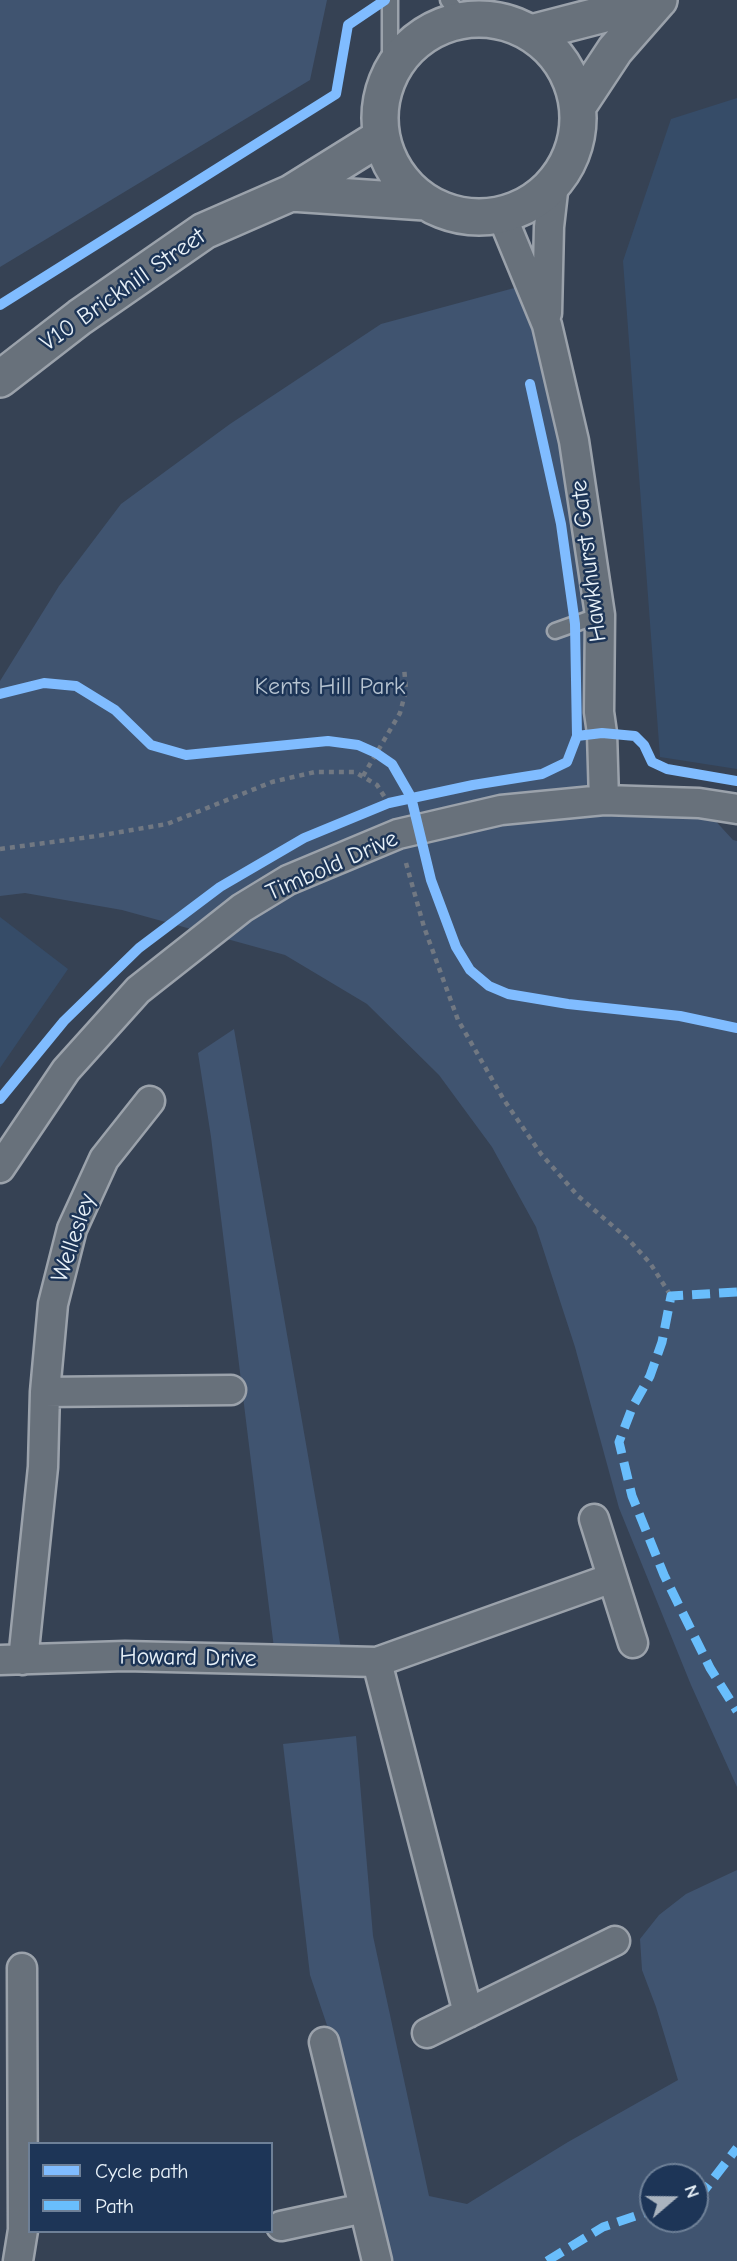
<!DOCTYPE html>
<style>
body{margin:0}
#map{position:relative;width:737px;height:2261px;overflow:hidden;background:#364254;font-family:"Comic Neue",sans-serif}
canvas{display:block}
.legend{position:absolute;left:28px;top:2142px;width:245px;height:91px;box-sizing:border-box;background:#1d3557;border:2px solid #6e8097;margin:0;padding:9px 12px;list-style:none;font-size:21px;color:#e8f1f8}
.legend li{display:flex;align-items:center;gap:14px;height:35px}
.legend b{width:35px;border:2px solid #6e8097}
.north{position:absolute;left:639px;top:2163px;width:70px;height:70px;box-sizing:border-box;background:#1d3557;border:2px solid #6e8097;border-radius:50%;rotate:70deg;font-size:19px;font-weight:700;line-height:28px;text-align:center;color:#e8f1f8}
.north::after{content:'';display:block;margin:auto;width:24px;height:32px;background:#aab4bf;clip-path:polygon(50% 0,100% 100%,50% 72%,0 100%)}
</style>
<div id="map">
<canvas width="737" height="2261"></canvas>
<ul class="legend">
<li><b style="height:9px;background:#80bcff"></b>Cycle path</li>
<li><b style="height:9px;background:#69befc"></b>Path</li>
</ul>
<div class="north">N</div>
</div>
<script>
const c = document.querySelector('canvas').getContext('2d');
c.lineJoin = 'round';
function fill(path, color) { c.fillStyle = color; c.fill(path, 'evenodd'); }
const toPath = rows => new Path2D(rows.map(r => 'M' + r).join(''));
function trace(path, color, width, dash) { c.strokeStyle = color; c.lineWidth = width; c.lineCap = dash ? 'butt' : 'round'; c.setLineDash(dash || []); c.stroke(path); }
function drawText(font, color, halo, rows, align = 'center') {
  c.font = font + ' "Comic Neue",sans-serif'; c.lineWidth = 5; c.setLineDash([]); c.textBaseline = 'middle'; c.strokeStyle = halo; c.fillStyle = color; for (const [text, x, y, turn = 0] of rows) {
    c.save(); c.translate(x, y); c.rotate((+turn || 0) * Math.PI / 180); c.textAlign = isNaN(turn) ? turn : align; if (halo) c.strokeText(text, 0, 0); c.fillText(text, 0, 0); c.restore();
  }
}
fill(toPath([
 [737,98,737,769,660,757,623,261,671,119],
 [0,917,68,969,0,1068]
]), '#364c68');
fill(toPath([
 [0,0,327,0,310,80,0,267],
 [529,284,574,441,604,800,699,803,733,840,737,841,737,1787,691,1685,619,1508,575,1347,536,1227,492,1147,439,1075,367,1004,285,955,122,910,25,893,0,896,0,681,59,586,121,504,230,424,381,324],
 [234,1029,323,1542,341,1649,274,1648,211,1137,198,1053],
 [356,1736,373,1936,429,2196,467,2204,568,2142,678,2080,656,2007,642,1970,640,1939,659,1915,686,1894,737,1870,737,2261,388,2261,332,2040,310,1975,283,1744],
 [653,2177,695,2177,695,2219,653,2219]
]), '#405470');
const service = toPath([
 [448,0,463,20],
 [390,73,390,0],
 [555,631,600,615]
]);
const minor = toPath([
 [502,216,547,325,574,441,600,615,599,712,602,733,604,800],
 [547,313,549,227,554,183],
 [0,1168,66,1070,138,990,242,908,288,880,398,834,501,810,604,800,699,803,737,809],
 [45,1392,231,1390],
 [594,1519,633,1643],
 [0,1660,125,1656,377,1662,612,1578],
 [23,1660,43,1467,45,1392,53,1304,72,1229,104,1159,150,1101],
 [377,1662,468,2013],
 [427,2033,615,1941],
 [324,2042,377,2261],
 [281,2226,364,2208],
 [18,2261,23,2230,22,1968]
]);
const tertiary = toPath([
 '380 118a99 99 0 1 1 198 0a99 99 0 1 1-198 0Z',
 [531,33,659,0],
 [578,106,615,50,658,1],
 [291,193,425,202],
 [0,379,80,317,204,231,291,193,381,137]
]);
trace(service, '#9ba2ab', 19);
trace(minor, '#9ba2ab', 33);
trace(tertiary, '#9ba2ab', 40);
trace(toPath([
 [363,776,400,713,406,690,404,667],
 [0,849,97,836,167,824,272,782,315,772,355,772,377,785,389,804],
 [406,863,424,927,458,1020,504,1100,541,1154,578,1196,628,1239,650,1263,671,1296]
]), '#717882', 4.5, [5, 5]);
trace(service, '#68717b', 14);
trace(minor, '#68717b', 28);
trace(tertiary, '#68717b', 35);
trace(toPath([
 [737,1292,671,1296,662,1342,650,1376,632,1408,619,1442,632,1496,664,1575,710,1668,737,1711],
 [695,2195,703,2192,737,2148],
 [547,2261,603,2227,653,2210]
]), '#69befc', 9, [18, 9]);
trace(toPath([
 [0,305,336,94,348,25,385,0],
 [0,694,44,683,76,686,115,710,151,745,186,755,328,741,358,745,376,753,392,764,411,797,431,880,456,947,470,970,489,986,508,994,568,1004,680,1016,737,1028],
 [577,736,602,733,635,736,644,745,652,762,667,769,737,781],
 [0,1099,64,1021,139,948,220,887,304,838,389,803,473,785,542,774,567,762,577,736,575,624,561,524,530,384]
]), '#80bcff', 10);
drawText('24px', '#e8f1f8', '#1d3557', [
 ["V10 Brickhill Street",123,290,-35],
 ["Hawkhurst Gate",589,561,-97],
 ["Timbold Drive",332,866,-24],
 ["Wellesley",74,1238,-71],
 ["Howard Drive",188,1658,1]
]);
drawText('24px', '#b6c3d0', '#1d3557', [
 ["Kents Hill Park",330,687]
]);
</script>
